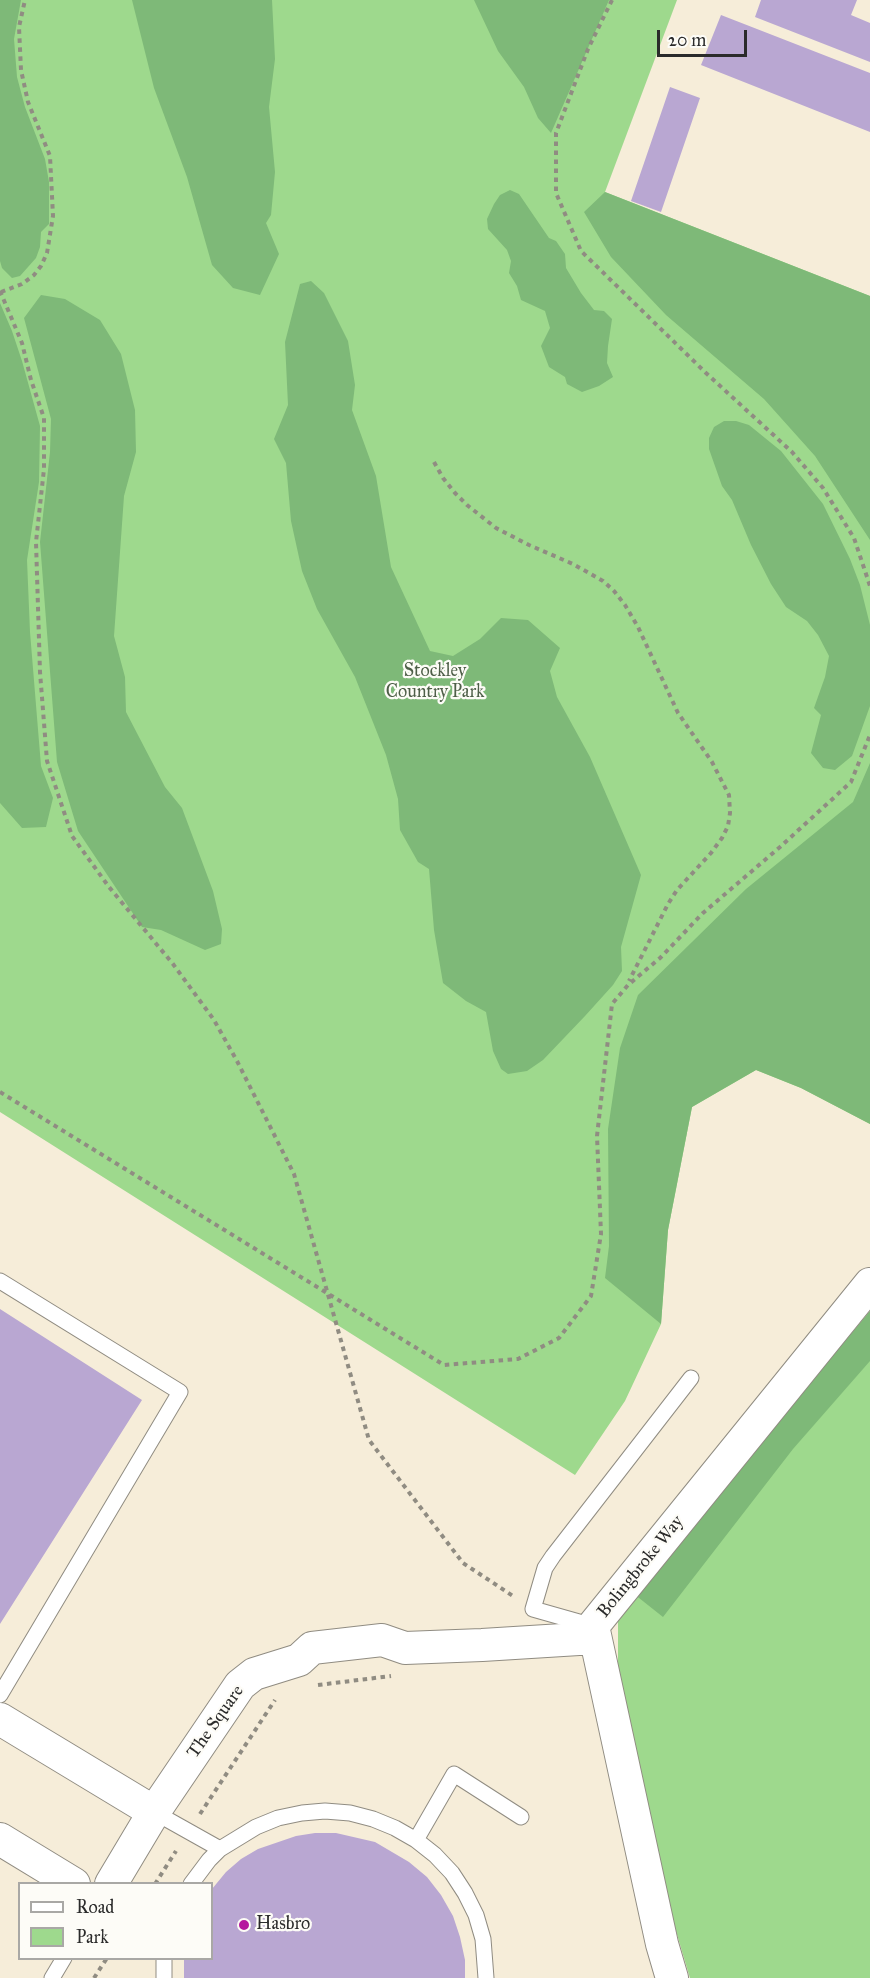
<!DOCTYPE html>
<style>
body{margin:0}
#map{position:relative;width:870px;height:1978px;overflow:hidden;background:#f6edd9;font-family:"IM FELL Great Primer",serif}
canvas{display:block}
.legend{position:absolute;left:18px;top:1882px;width:195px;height:78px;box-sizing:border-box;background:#fdfcf7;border:2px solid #a9a8a5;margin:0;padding:8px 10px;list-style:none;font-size:18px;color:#2b2b2b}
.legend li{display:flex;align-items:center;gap:12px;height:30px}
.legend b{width:30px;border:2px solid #a9a8a5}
.scale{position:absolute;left:657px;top:30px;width:90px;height:27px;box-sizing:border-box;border:3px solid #2b2b2b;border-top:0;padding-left:8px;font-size:18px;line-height:21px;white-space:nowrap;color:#2b2b2b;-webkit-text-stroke:4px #fdfcf7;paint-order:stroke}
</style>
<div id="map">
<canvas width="870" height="1978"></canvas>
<ul class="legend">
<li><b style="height:8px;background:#fff"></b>Road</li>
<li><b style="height:16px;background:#9ed98d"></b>Park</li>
</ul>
<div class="scale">20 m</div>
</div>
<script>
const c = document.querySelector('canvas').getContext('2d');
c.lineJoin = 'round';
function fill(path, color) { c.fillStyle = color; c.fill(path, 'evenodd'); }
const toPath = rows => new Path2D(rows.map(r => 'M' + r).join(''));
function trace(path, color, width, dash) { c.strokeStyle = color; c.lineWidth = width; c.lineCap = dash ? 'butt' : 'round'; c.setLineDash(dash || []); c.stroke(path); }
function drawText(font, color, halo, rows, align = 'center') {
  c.font = font + ' "IM FELL Great Primer",serif'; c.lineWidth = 4.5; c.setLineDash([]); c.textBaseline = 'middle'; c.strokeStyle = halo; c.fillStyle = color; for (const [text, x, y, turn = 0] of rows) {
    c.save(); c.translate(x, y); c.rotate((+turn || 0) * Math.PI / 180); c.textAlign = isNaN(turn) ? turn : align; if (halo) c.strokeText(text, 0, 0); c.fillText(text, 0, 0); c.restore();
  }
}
fill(toPath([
 [0,0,677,0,605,192,870,296,870,1124,801,1088,756,1070,692,1107,668,1230,661,1324,625,1401,575,1475,0,1112],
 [870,1311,870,1978,690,1978,673,1921,618,1665,618,1613]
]), '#9ed98d');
fill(toPath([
 [0,0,21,0,14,39,17,77,25,107,45,159,49,182,49,224,41,232,40,247,36,258,20,276,12,278,2,268,0,261],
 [132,0,272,0,275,59,269,107,275,172,271,215,266,223,279,254,260,295,233,288,212,265,187,177,154,88],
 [474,0,609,0,551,133,538,118,524,87,498,51],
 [510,190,519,194,549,238,556,241,565,254,566,268,581,293,594,310,604,311,612,319,608,346,607,363,613,377,599,386,582,392,567,384,565,377,549,367,541,346,550,328,545,311,521,300,517,286,509,273,511,261,507,250,488,229,487,219,494,204,500,195],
 [605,192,870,296,870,540,815,456,764,399,666,315,611,257,584,212],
 [311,281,324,293,348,341,355,385,352,410,376,476,391,567,430,651,453,656,480,639,501,618,528,620,560,648,550,671,557,697,590,757,641,875,621,947,622,971,613,985,585,1016,543,1060,527,1071,508,1074,501,1069,493,1051,486,1012,466,1001,443,983,434,930,429,869,418,862,400,830,398,799,386,755,355,677,317,609,302,571,291,521,286,463,274,439,288,405,285,342,300,284],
 [41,295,65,299,100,320,121,354,135,410,136,452,124,496,114,636,125,677,126,712,165,787,182,808,213,891,222,929,221,944,205,950,161,930,142,927,78,831,57,762,40,542,50,452,51,419,24,318],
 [0,303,12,331,22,361,40,426,39,482,27,560,30,632,41,766,53,798,46,827,22,828,0,803],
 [724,421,736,421,749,425,781,451,823,504,850,559,860,585,870,625,870,706,852,756,835,770,823,768,811,753,821,715,814,708,825,677,829,656,818,635,807,621,786,607,771,584,751,545,732,500,722,486,709,449,709,438,714,427],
 [870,763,870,1124,801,1088,756,1070,692,1107,668,1230,661,1324,605,1278,609,1246,608,1129,620,1048,638,995,746,889,853,802],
 [870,1311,870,1361,793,1449,663,1617,634,1594]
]), '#7eb978');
fill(toPath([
 [761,0,857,0,851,15,870,23,870,62,755,17],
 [721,15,870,73,870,132,701,65],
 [670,87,700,98,661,212,631,201],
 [0,1309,142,1400,0,1624],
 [315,1833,336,1833,375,1842,409,1862,427,1877,441,1895,453,1916,460,1937,465,1960,465,1978,184,1978,184,1958,212,1958,212,1889,226,1872,241,1859,258,1849,296,1836]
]), '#b9a7d2');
const lane = toPath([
 [0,1281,180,1392,0,1695],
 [593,1626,533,1609,545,1568,553,1556,691,1378],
 [154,1812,220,1849],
 [416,1840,454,1774,521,1817],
 [191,1884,209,1860,220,1849,256,1827,278,1818,302,1813,325,1811,350,1813,373,1819,395,1828,416,1840,435,1855,452,1873,465,1893,476,1915,483,1939,486,1978],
 [52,1978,64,1958],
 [164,1978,164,1958]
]);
const street = toPath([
 [0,1719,154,1812],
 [0,1839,74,1884],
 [111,1884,154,1812,240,1685,254,1674,299,1660,312,1648,382,1640,405,1648,482,1645,595,1638],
 [672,1978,662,1944,593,1626,870,1284]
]);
trace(lane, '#908c82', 17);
trace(street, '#908c82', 34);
trace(toPath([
 [612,0,588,49,556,133,556,193,581,251,706,373,792,452,823,488,854,538,870,586],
 [0,291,22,343,31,380,44,418,44,469,36,542,40,672,47,761,72,836,109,887,173,964,214,1020,237,1061,294,1174,369,1440,463,1563,513,1596],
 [1,292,22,284,34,275,41,266,47,253,53,216,50,156,28,102,21,70,19,27,25,0],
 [434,462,443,478,455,493,467,505,496,528,529,545,573,564,603,581,614,591,625,605,638,627,678,713,712,762,729,795,730,813,728,826,722,838,711,853,677,890,668,904,629,981],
 [0,1092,444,1365,518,1359,559,1338,591,1296,601,1234,597,1136,612,1004,628,985,660,958,703,913,780,847,851,782,870,735],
 [318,1685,391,1676],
 [200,1814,275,1700],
 [155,1884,176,1851],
 [94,1978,107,1958]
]), '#908c82', 4, [4.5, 4.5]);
trace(lane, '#fff', 15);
trace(street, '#fff', 32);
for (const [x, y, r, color] of [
 [244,1925,6,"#b5179e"]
]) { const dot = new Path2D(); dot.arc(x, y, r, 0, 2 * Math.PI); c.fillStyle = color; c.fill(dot); trace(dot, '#fdfcf7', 2); }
drawText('18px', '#4e5f48', '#fdfcf7', [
 ["Stockley",435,672],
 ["Country Park",435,693]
]);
drawText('18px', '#2b2b2b', '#fdfcf7', [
 ["Bolingbroke Way",641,1567,-51],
 ["The Square",216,1722,-55]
]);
drawText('18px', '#2b2b2b', '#fdfcf7', [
 ["Hasbro",256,1925]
], 'left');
</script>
